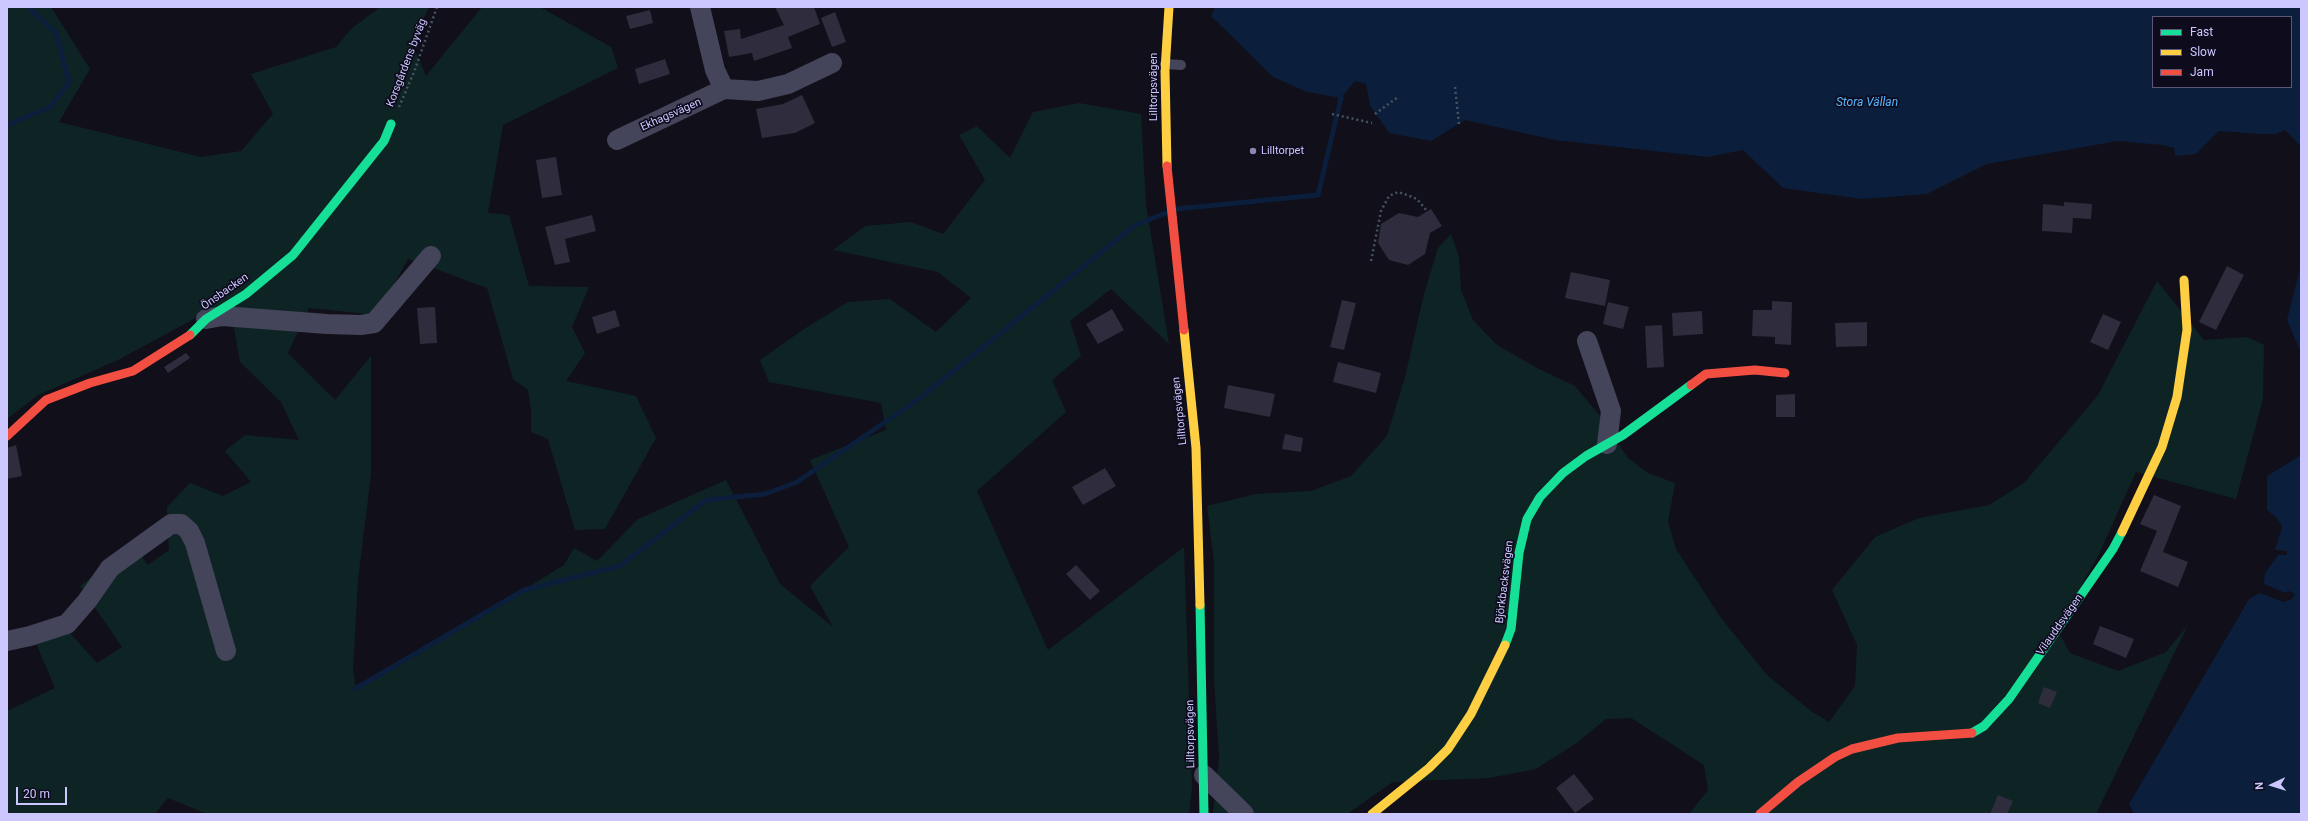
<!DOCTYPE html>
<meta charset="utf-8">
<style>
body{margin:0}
#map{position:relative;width:2308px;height:821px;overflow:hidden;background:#110f19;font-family:Roboto,sans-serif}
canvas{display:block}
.frame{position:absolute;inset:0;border:8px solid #ccc8ff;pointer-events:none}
.legend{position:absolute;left:2152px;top:16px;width:140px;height:72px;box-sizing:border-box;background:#0e0b1d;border:1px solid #5a5777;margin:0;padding:5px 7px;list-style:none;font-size:12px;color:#ccc8ff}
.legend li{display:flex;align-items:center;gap:8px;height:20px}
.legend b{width:20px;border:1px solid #5a5777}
.north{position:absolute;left:2252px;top:765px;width:40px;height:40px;-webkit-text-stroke:3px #0e0b1d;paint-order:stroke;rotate:266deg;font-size:11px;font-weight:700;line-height:16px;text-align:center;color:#ccc8ff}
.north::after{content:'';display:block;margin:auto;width:14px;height:18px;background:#ccc8ff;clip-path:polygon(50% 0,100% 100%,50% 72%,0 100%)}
.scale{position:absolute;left:16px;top:787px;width:51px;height:18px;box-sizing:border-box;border:2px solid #ccc8ff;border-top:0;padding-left:5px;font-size:12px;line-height:14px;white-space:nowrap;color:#ccc8ff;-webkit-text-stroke:3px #0e0b1d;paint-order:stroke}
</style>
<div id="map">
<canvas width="2308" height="821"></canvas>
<div class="frame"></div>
<ul class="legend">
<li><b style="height:5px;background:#16e098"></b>Fast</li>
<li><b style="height:5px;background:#ffcf43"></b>Slow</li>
<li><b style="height:5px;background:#f24e42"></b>Jam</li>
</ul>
<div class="north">N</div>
<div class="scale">20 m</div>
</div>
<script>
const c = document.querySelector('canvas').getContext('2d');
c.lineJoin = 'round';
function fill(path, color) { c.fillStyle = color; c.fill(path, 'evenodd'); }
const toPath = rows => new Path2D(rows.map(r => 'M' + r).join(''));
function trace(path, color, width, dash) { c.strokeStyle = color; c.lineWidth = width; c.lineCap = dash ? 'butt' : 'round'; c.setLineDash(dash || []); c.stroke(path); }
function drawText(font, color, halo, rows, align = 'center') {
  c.font = font + ' Roboto,sans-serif'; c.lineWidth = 3.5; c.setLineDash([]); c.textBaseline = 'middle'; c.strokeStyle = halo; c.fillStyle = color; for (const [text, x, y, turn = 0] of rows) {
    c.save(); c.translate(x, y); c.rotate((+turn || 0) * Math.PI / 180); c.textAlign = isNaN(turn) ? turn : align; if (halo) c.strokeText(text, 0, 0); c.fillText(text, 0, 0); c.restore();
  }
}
fill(toPath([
 [7,7,51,7,90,69,59,122,201,157,241,151,273,114,251,74,336,47,351,29,380,7,429,7,412,43,426,76,482,7,540,7,611,47,618,68,503,125,488,213,509,215,529,286,589,287,572,327,585,353,566,381,636,396,656,438,605,529,575,530,548,439,531,432,531,411,528,390,513,379,487,288,408,259,377,315,309,308,288,353,335,400,371,356,371,474,358,580,353,670,356,689,435,644,564,565,574,548,597,561,638,519,726,480,780,584,833,627,810,586,849,547,810,460,886,430,881,403,769,382,760,360,804,329,848,302,890,299,936,332,971,298,938,272,833,250,865,226,911,222,943,234,985,180,959,135,977,126,1010,158,1033,112,1079,103,1141,114,1146,205,1169,344,1111,289,1070,321,1081,356,1052,380,1066,412,977,491,1048,650,1184,547,1192,787,1189,814,207,814,168,798,155,814,7,814,7,711,55,688,33,636,60,622,97,663,122,647,80,586,133,544,148,565,169,550,167,507,190,483,223,496,251,482,225,451,245,435,299,440,281,402,240,362,234,328,218,306,118,360,38,395,7,419],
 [1451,234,1459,258,1461,290,1473,320,1497,345,1539,369,1575,386,1601,417,1628,458,1648,473,1675,483,1668,522,1676,549,1721,618,1767,675,1811,711,1829,722,1855,686,1857,645,1832,590,1875,537,1919,518,1989,505,2024,483,2098,395,2157,281,2204,340,2247,337,2264,345,2263,399,2236,499,2136,472,2099,554,2057,629,2070,653,2118,671,2166,652,2188,625,2096,814,1689,814,1708,790,1704,765,1631,718,1606,719,1578,742,1536,769,1489,778,1393,782,1347,814,1213,814,1219,758,1214,680,1214,562,1207,506,1256,494,1311,491,1351,476,1387,436,1405,377,1424,294,1438,248]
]), '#0e2424');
fill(toPath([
 [1215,7,2301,7,2301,147,2285,130,2276,134,2257,134,2219,131,2196,154,2175,156,2174,148,2162,145,2118,141,1987,164,1927,194,1862,199,1783,188,1743,150,1708,157,1555,140,1465,120,1431,141,1389,133,1370,106,1366,84,1355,81,1341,98,1307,92,1273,77,1211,16],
 [2153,17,2291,17,2291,87,2153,87],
 [2301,264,2301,353,2287,320],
 [2301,455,2301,814,2134,814,2129,804,2249,599,2260,593,2283,602,2292,599,2295,594,2289,591,2285,593,2264,584,2265,573,2278,555,2287,555,2287,551,2275,550,2282,527,2277,518,2267,510,2267,476]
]), '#0b1e3b');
trace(toPath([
 [7,125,50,107,69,83,56,33,28,7],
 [1176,209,1318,195,1341,98],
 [355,689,524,590,620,566,706,500,765,494,797,482,916,401,1135,225,1166,213]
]), '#0b1e3b', 5);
fill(toPath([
 [775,7,814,7,820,24,788,37,792,48,754,61,752,53,729,57,724,31,740,29,741,39,784,25],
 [650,10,653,23,630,29,626,16],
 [835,12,846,42,832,47,821,18],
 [665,59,670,74,639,84,635,69],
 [802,95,815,123,795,133,762,138,756,109,783,104],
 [556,157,562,195,542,198,536,160],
 [2064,202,2092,204,2091,219,2073,218,2072,233,2042,231,2043,204,2064,206],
 [1431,209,1442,226,1430,233,1425,254,1408,265,1389,260,1378,243,1381,224,1399,213,1418,217],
 [592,215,596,231,565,239,570,262,555,265,545,227],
 [2227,266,2244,275,2216,330,2199,322],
 [1571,272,1610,280,1605,306,1565,298],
 [1342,300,1356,303,1344,350,1330,347],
 [1772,301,1792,302,1791,345,1775,344,1775,337,1752,336,1753,310,1772,310],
 [1608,302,1629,307,1623,329,1603,324],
 [435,307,437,343,420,344,417,308],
 [1112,309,1124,330,1098,344,1086,324],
 [615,310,620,326,597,334,592,317],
 [1702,311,1703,334,1673,336,1672,313],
 [2103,314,2121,322,2108,350,2090,342],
 [1867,322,1867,346,1836,347,1835,323],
 [1662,325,1664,367,1647,368,1645,326],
 [186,353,190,358,168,373,164,367],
 [1338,362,1381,373,1376,393,1333,382],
 [1228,385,1275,394,1270,417,1224,408],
 [1795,394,1795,417,1776,417,1776,395],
 [1285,434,1303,438,1301,452,1282,449],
 [16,445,22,476,7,479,7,448],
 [1105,468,1116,486,1083,505,1072,487],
 [2154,495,2181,506,2163,552,2188,562,2178,587,2140,571,2157,531,2140,524],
 [1076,565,1100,591,1090,600,1066,574],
 [2100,626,2134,639,2126,658,2093,644],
 [2044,687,2057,692,2050,708,2038,703],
 [1574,774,1594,799,1575,813,1556,788],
 [1998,795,2013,801,2007,814,1990,814]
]), '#2e2c3d');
trace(toPath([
 [1455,87,1459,124],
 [399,107,414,72,437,7],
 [1332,114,1372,123],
 [1375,114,1398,97],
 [1371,261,1381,211,1389,196,1398,192,1407,195,1417,199,1427,211]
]), '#465562', 2.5, [2, 3]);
trace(toPath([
 [1165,64,1181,65]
]), '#44445a', 10);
trace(toPath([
 [700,7,715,70,724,89],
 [617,140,724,89,758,91,788,84,832,63],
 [206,319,222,316,327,324,361,325,374,323,431,256],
 [1587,341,1611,411,1607,444],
 [7,641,30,636,67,624,87,601,110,568,171,524,181,524,189,531,195,543,226,651],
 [1204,775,1244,814]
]), '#44445a', 20);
trace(toPath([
 [190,335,206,319,246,294,293,255,384,141,391,124],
 [1200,605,1204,814],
 [1505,645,1511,629,1519,553,1527,519,1540,497,1563,473,1586,456,1623,435,1691,385],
 [1972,733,1984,726,2009,699,2113,549,2122,532]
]), '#16e098', 9);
trace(toPath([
 [1167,166,1165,70,1169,7],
 [1184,330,1196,448,1200,605],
 [2122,532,2162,447,2177,397,2187,330,2184,280],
 [1372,814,1429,768,1448,749,1471,714,1505,645]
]), '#ffcf43', 9);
trace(toPath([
 [1167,166,1184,330],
 [1691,385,1706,374,1755,370,1785,373],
 [7,436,46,400,90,383,133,371,190,335],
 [1760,814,1798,782,1835,757,1852,749,1898,738,1972,733]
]), '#f24e42', 9);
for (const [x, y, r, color] of [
 [1253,151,4,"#8b87ae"]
]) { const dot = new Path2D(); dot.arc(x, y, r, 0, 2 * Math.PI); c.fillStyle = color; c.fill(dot); trace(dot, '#0e0b1d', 1.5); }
drawText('11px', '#ccc8ff', '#0e0b1d', [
 ["Korsgårdens byväg",407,63,-69],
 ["Lilltorpsvägen",1154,87,-90],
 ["Ekhagsvägen",671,115,-24],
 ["Önsbacken",225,292,-35],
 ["Lilltorpsvägen",1180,411,-96],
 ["Björkbacksvägen",1505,582,-83],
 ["Vilauddsvägen",2060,625,-55],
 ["Lilltorpsvägen",1191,734,-91]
]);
drawText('11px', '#ccc8ff', '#0e0b1d', [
 ["Lilltorpet",1261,151]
], 'left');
drawText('italic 12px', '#56b7ff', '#0e0b1d', [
 ["Stora Vällan",1867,103]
]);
</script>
